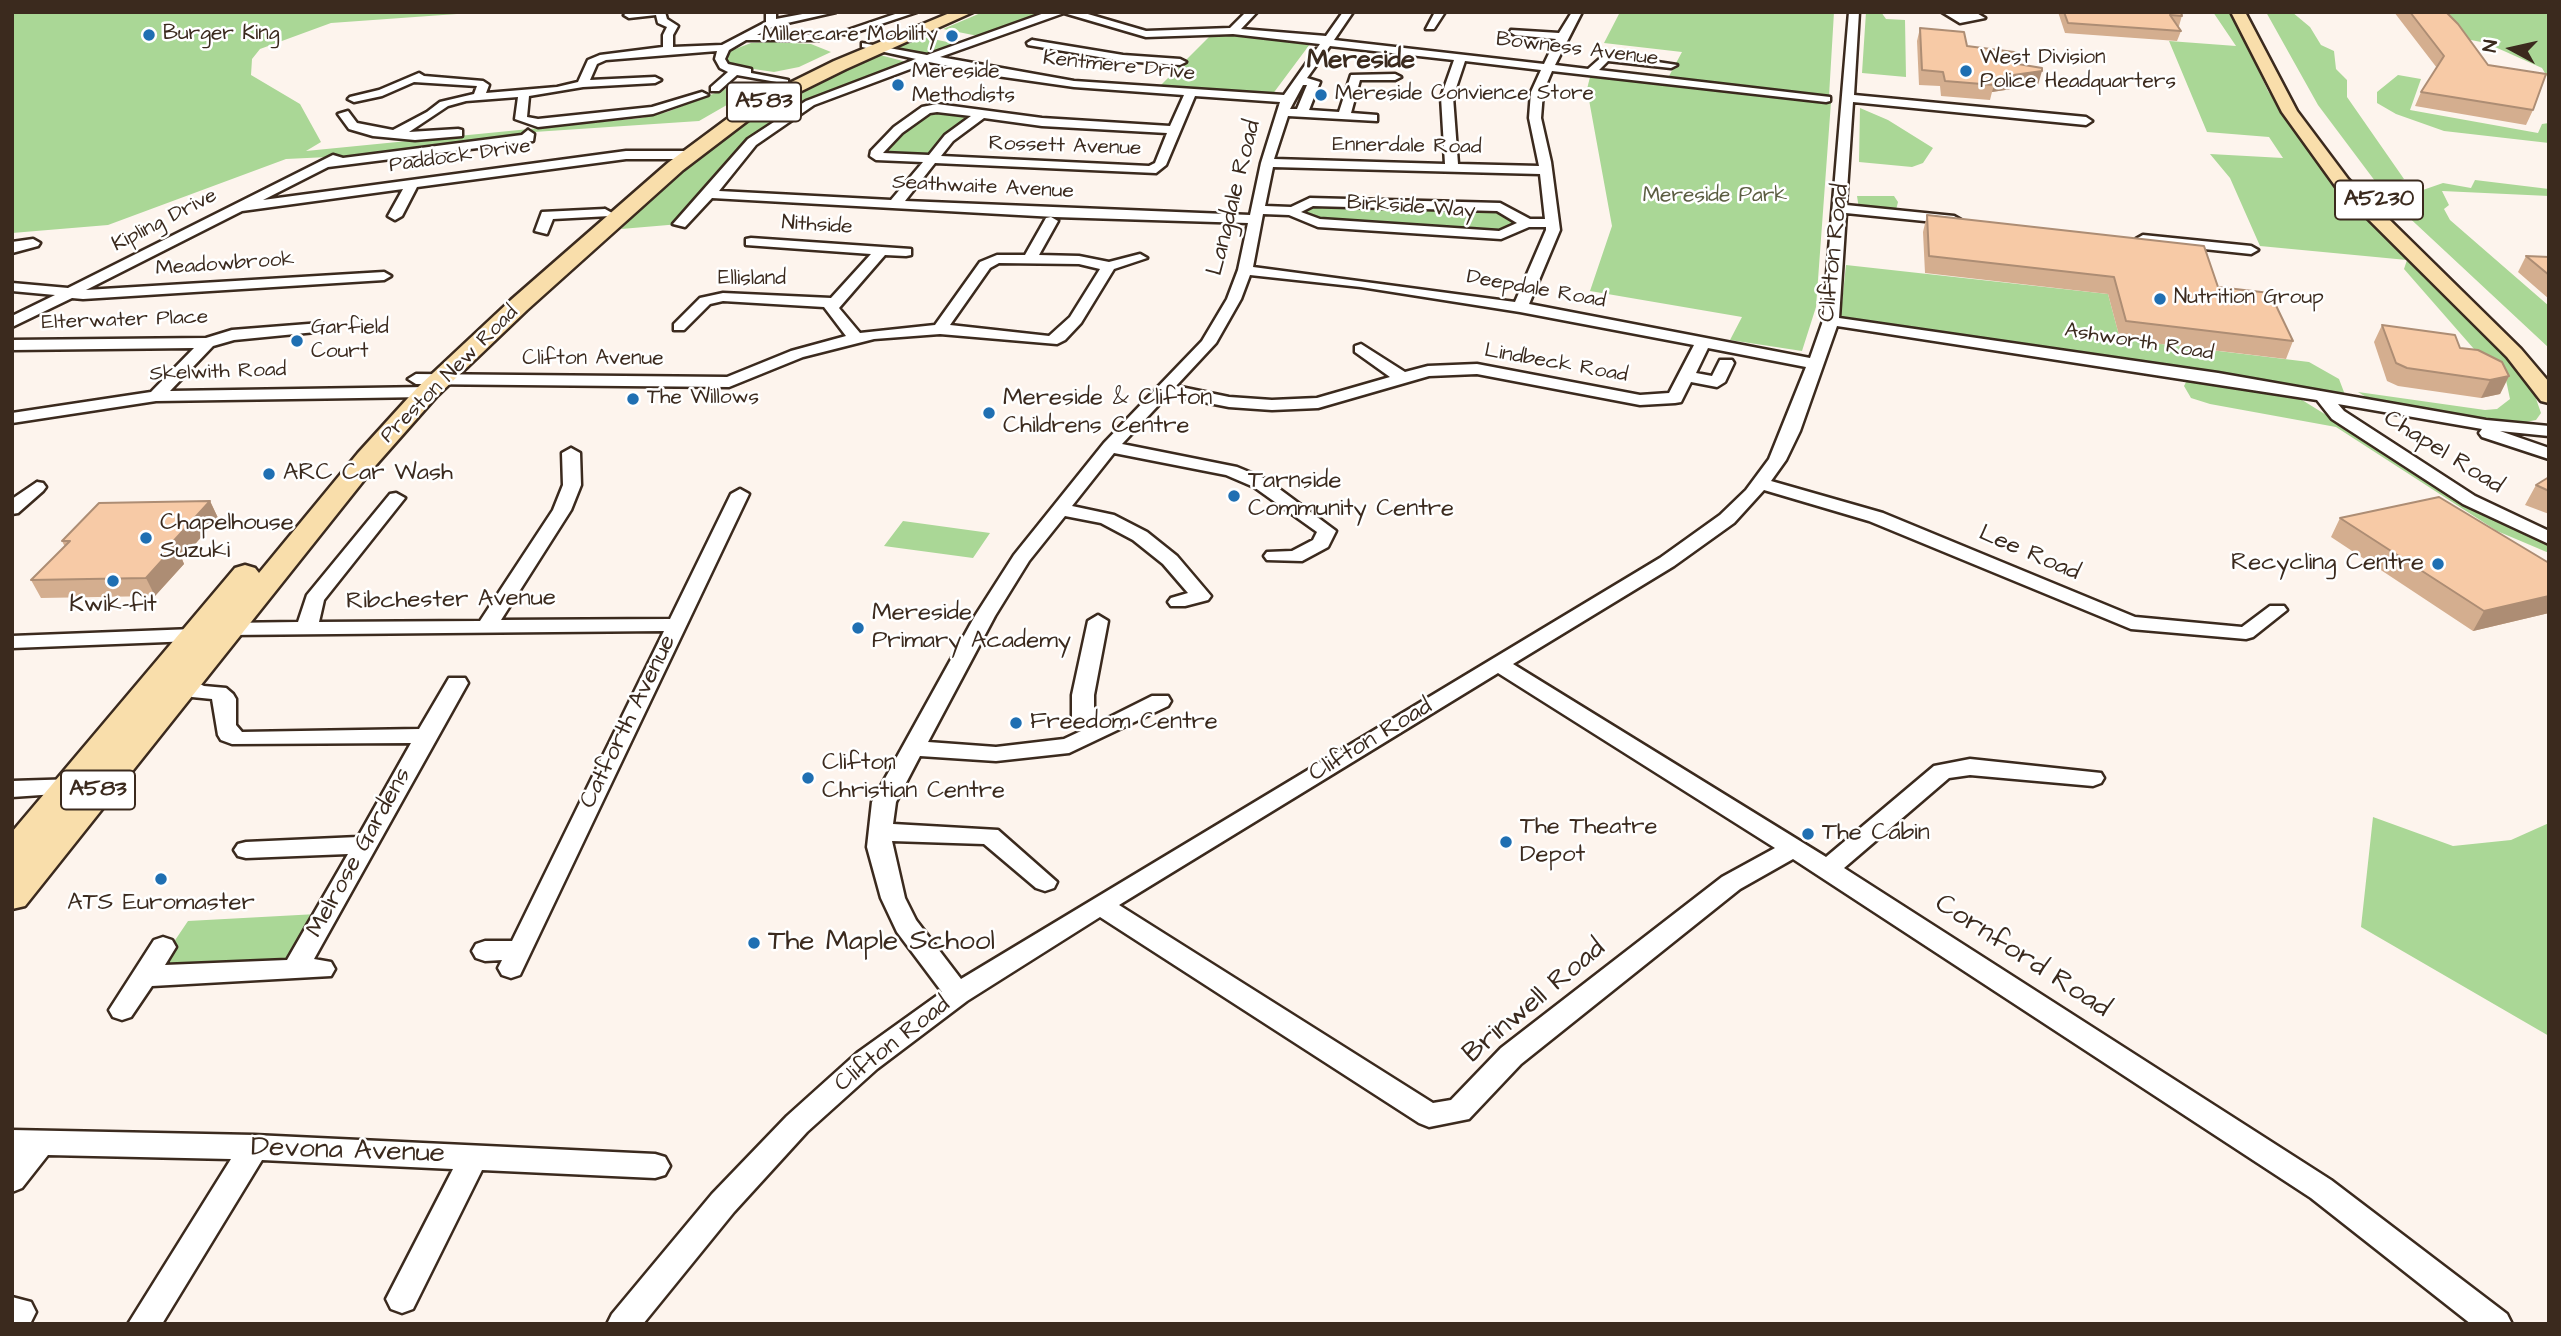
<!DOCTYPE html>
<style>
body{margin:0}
#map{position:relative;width:2561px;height:1336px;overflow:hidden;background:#fdf4ed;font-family:"Architects Daughter",sans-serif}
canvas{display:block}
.frame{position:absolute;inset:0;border:14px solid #3b2a1e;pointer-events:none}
.north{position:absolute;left:2477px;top:14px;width:70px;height:70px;-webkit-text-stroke:5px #fff;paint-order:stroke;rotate:278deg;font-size:19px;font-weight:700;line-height:28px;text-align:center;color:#3b2a1e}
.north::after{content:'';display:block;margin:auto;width:24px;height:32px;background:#3b2a1e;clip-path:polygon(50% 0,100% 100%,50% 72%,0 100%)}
</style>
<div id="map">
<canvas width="2561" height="1336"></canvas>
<div class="frame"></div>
<div class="north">N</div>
</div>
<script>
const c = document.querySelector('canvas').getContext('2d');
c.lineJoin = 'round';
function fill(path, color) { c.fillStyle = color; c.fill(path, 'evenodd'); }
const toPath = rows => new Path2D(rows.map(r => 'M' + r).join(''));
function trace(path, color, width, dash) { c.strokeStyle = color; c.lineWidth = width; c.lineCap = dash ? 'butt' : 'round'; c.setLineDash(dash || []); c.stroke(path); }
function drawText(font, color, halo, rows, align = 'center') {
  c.font = font + ' "Architects Daughter",sans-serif'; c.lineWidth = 5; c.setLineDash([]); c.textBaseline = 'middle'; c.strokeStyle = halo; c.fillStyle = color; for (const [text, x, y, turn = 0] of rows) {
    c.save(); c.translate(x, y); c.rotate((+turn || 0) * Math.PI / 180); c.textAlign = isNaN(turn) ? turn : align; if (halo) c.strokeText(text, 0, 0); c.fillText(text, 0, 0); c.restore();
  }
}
fill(toPath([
 [12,12,485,12,331,23,260,49,252,59,251,75,300,104,321,142,306,151,641,118,667,112,736,85,765,83,699,121,534,132,351,159,349,156,286,159,108,225,12,233],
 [983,12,1060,12,983,37,943,29],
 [1620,12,1834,12,1829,96,1668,78,1682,52,1604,43],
 [1866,12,1881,12,1886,19,1905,20,1906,77,1862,73],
 [2213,12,2231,12,2268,91,2324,172,2361,214,2514,364,2533,390,2541,413,2536,420,2521,423,2491,421,2366,397,2358,392,2485,410,2497,409,2510,399,2506,380,2481,357,2404,269,2407,260,2260,246,2230,178,2210,154,2283,158,2269,137,2207,132,2169,41,2236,46],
 [2266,12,2292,12,2310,27,2321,45,2334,51,2336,69,2347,80,2347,97,2404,179,2394,182,2399,187,2420,191,2443,183,2471,188,2475,180,2549,189,2549,196,2442,191,2449,205,2444,209,2450,220,2549,306,2549,348,2387,197,2318,105],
 [2425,12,2549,12,2549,80,2542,68,2486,43,2466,39],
 [1213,33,1303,41,1310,44,1272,95,1158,88],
 [923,37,962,45,932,57,894,49],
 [771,42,811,44,831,52,799,67,774,72,740,67,728,62,726,58,730,51,751,43],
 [880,55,914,64,855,84,772,125,680,224,621,229,672,179,742,122,833,74],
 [1603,74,1831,102,1816,307,1802,351,1730,340,1742,317,1590,291,1612,226,1587,89,1590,77],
 [2398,75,2421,79,2410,110,2538,133,2542,124,2549,123,2549,143,2444,131,2396,114,2377,103,2377,92],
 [1860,108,1888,120,1933,148,1923,163,1912,167,1859,162],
 [926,110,981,114,932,161,885,158,877,151],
 [1857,196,1894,196,1898,202,1896,210,1988,222,1859,209],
 [1300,205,1500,207,1527,223,1501,235,1318,222,1297,216],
 [1846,265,2108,294,2120,339,2309,362,2339,379,2347,400,1840,322],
 [2187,380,2294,395,2457,496,2549,540,2549,553,2497,531,2336,427,2210,404,2191,398,2184,386],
 [903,521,990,533,973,558,884,546],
 [2373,817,2453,846,2511,840,2549,823,2549,1036,2361,927],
 [317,914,289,964,155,970,188,921]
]), '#aad796');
const minor = toPath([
 [628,12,665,12,667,19,678,26,673,35,673,47,722,45,766,22,766,12,776,12,776,19,813,12,836,12,774,26,757,35,815,35,820,38,819,40,746,40,729,50,725,59,728,64,751,69,751,73,788,80,788,84,737,75,719,91,711,91,711,87,728,72,720,68,715,59,717,51,606,60,597,64,590,80,655,77,661,80,655,83,583,87,529,96,527,117,538,119,652,107,702,92,708,95,653,114,538,127,515,119,518,97,466,101,448,106,409,132,458,129,462,130,462,136,415,140,373,136,349,129,338,114,348,111,357,123,393,130,427,112,440,102,474,94,477,86,414,82,382,96,354,102,348,99,350,97,379,90,419,73,424,76,483,81,489,85,486,93,557,87,578,82,588,60,600,55,663,47,663,35,667,27,658,23,656,15,629,18,624,15,628,12],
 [901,12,917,12,848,35,839,33,901,12],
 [1047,12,1081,12,1146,31,1230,28,1246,12,1257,12,1241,29,1326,36,1343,12,1353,12,1334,40,1544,64,1556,39,1515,35,1510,32,1511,30,1559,33,1572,12,1582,12,1555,65,1588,69,1605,54,1677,65,1671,68,1608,61,1599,70,1830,97,1830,101,1826,102,1552,71,1543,92,1541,118,1551,162,1560,230,1529,304,1810,358,1823,321,1849,12,1859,12,1854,95,2086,117,2092,121,2086,125,1853,102,1846,205,1954,216,1961,220,1954,224,1846,213,1839,318,2218,373,2486,420,2549,426,2549,436,2500,431,2549,448,2549,459,2482,437,2479,433,2482,429,2338,404,2344,411,2475,496,2549,531,2549,544,2463,504,2332,419,2317,400,1837,326,1800,431,1786,460,1771,481,1883,513,2135,617,2242,627,2270,606,2284,606,2287,610,2253,637,2246,639,2131,629,1869,521,1764,490,1734,523,1674,566,1513,664,1826,857,1934,766,1970,759,2101,773,2104,778,2101,783,2093,786,1970,775,1949,778,1844,868,2331,1180,2507,1314,2512,1324,2471,1324,2311,1198,1793,859,1740,889,1521,1064,1469,1119,1429,1127,1419,1123,1100,917,967,1001,877,1069,807,1132,734,1212,643,1324,607,1324,612,1314,712,1194,787,1116,857,1053,942,992,897,932,881,898,867,847,872,802,975,616,1014,555,1104,443,1202,341,1227,299,1238,270,1248,223,1055,217,712,198,685,227,673,224,748,139,806,101,916,59,862,47,862,43,927,55,1047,12],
 [1064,13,1146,37,1233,34,1320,44,1284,95,1074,81,940,57,1064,13],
 [1330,46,1454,60,1441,97,1445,164,1274,159,1288,116,1377,121,1377,115,1351,113,1360,80,1395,80,1401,77,1395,74,1351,75,1339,112,1309,110,1320,82,1307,78,1330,46],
 [1465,61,1541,70,1531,92,1529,118,1539,166,1458,164,1453,97,1465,61],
 [929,62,997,76,1074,87,1184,95,1170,126,1042,118,937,104,922,107,894,127,871,151,870,156,876,160,923,162,891,200,719,191,756,145,814,105,929,62],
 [1303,85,1307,85,1297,109,1290,109,1303,85],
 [1195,96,1280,102,1261,163,1250,215,905,201,935,163,1156,173,1166,165,1195,96],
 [937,112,971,116,945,135,929,155,883,153,902,133,930,113,937,112],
 [984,118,1042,126,1167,133,1155,163,1149,166,941,156,953,141,984,118],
 [1273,167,1540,174,1545,219,1530,219,1500,203,1310,198,1291,207,1265,206,1273,167],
 [1313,206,1497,211,1517,223,1499,231,1320,219,1301,212,1313,206],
 [1263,214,1289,215,1318,227,1501,239,1529,227,1546,227,1546,230,1515,302,1253,267,1263,214],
 [1250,275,1361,287,1520,312,1694,345,1669,393,1640,395,1477,364,1428,366,1405,372,1361,344,1355,346,1355,352,1390,377,1317,398,1272,400,1229,397,1176,386,1216,343,1241,299,1250,275],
 [1708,348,1806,367,1769,459,1746,490,1720,515,1660,558,961,979,916,920,905,898,892,841,984,844,1036,888,1045,891,1054,888,1057,882,998,830,893,824,896,802,920,756,996,761,1069,753,1168,706,1171,701,1168,696,1152,696,1098,723,1094,718,1094,695,1108,621,1098,615,1088,621,1072,695,1072,719,1081,731,1064,739,996,747,928,742,995,616,1029,561,1065,516,1101,523,1133,540,1163,564,1188,593,1171,598,1168,602,1171,606,1185,606,1208,600,1211,596,1177,556,1147,532,1114,515,1072,506,1114,453,1226,475,1254,487,1317,532,1313,540,1292,551,1267,552,1264,556,1267,560,1302,561,1328,547,1336,531,1266,479,1237,467,1122,444,1168,395,1229,407,1272,410,1318,408,1429,376,1477,374,1640,405,1675,403,1681,402,1691,382,1717,387,1725,382,1734,363,1732,360,1720,360,1712,376,1696,373,1708,348],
 [1498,673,1775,848,1722,877,1501,1048,1451,1100,1433,1103,1119,905,1498,673],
 [1435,12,1445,12,1434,29,1426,29,1435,12],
 [1942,12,1975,12,1985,18,1960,23,1942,12],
 [1032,40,1123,55,1180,59,1186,62,1180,65,1123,61,1028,45,1027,43,1032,40],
 [528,130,534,134,533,141,328,167,263,200,626,151,689,151,695,155,689,159,626,159,417,187,402,216,395,220,388,216,403,189,242,211,86,290,384,272,391,276,384,280,83,299,72,298,12,327,12,316,55,295,12,291,12,283,68,288,333,155,343,158,522,135,528,130],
 [605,209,612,213,610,216,553,219,547,234,535,231,542,212,605,209],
 [1051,217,1058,221,1039,255,1079,256,1109,262,1140,254,1147,258,1114,269,1081,323,1065,340,1057,344,940,334,874,339,803,357,729,387,416,384,408,379,416,374,727,377,791,351,846,336,824,307,723,301,710,304,684,330,674,330,674,324,700,298,723,293,831,298,871,254,746,245,746,239,751,238,911,249,911,255,906,256,885,255,839,308,860,333,935,325,980,262,997,255,1025,255,1046,218,1051,217],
 [999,263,1079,264,1100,269,1070,317,1049,336,950,325,990,268,999,263],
 [2143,235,2251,246,2258,250,2251,254,2138,242,2136,239,2143,235],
 [33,239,40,243,38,246,12,253,12,242,33,239],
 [321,323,326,325,326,331,234,340,213,346,170,391,427,387,435,392,427,397,156,401,12,423,12,413,151,392,194,348,12,350,12,340,206,338,232,330,321,323],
 [571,448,580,453,581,485,571,510,501,620,670,619,731,494,740,489,749,494,520,975,511,978,502,975,498,968,502,960,485,961,476,958,472,951,476,944,485,941,512,941,664,631,227,635,193,641,12,648,12,636,193,629,227,623,298,622,307,595,390,494,396,493,405,498,324,600,319,622,480,621,553,510,563,485,562,453,571,448],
 [37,482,43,483,46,487,43,491,18,513,12,514,12,499,37,482],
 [183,676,204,686,226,688,233,694,236,699,236,725,242,732,419,729,449,678,465,678,468,683,314,959,331,962,335,969,331,976,152,986,131,1017,122,1020,113,1017,109,1010,154,940,163,937,172,940,176,947,165,965,287,960,348,854,246,858,238,856,234,850,238,844,246,842,358,837,411,743,232,744,221,740,218,735,212,699,192,697,182,691,172,695,164,693,161,688,164,683,183,676],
 [77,779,85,782,88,787,85,792,12,797,12,781,77,779],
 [12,1130,254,1135,655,1154,665,1157,670,1166,665,1175,655,1178,482,1170,413,1309,402,1313,391,1309,386,1299,453,1169,262,1160,162,1324,128,1324,231,1159,48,1155,22,1188,12,1192,12,1130],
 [12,1297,31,1302,36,1312,31,1322,12,1324,12,1297]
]);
const major = toPath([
 [2231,12,2245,12,2297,111,2348,179,2521,349,2549,382,2549,403,2541,401,2507,357,2336,187,2282,112,2231,12]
]);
const highway = toPath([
 [952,12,973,12,846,69,759,112,683,170,527,310,436,397,376,465,25,906,12,909,12,832,235,568,245,565,255,568,259,573,358,453,418,387,511,300,669,162,747,104,834,61,952,12]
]);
trace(minor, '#3b2a1e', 5);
trace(major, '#3b2a1e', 5);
trace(highway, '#3b2a1e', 5);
fill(minor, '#fff');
fill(major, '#f9deab');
fill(highway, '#f9deab');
fill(toPath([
 [2058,12,2183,12,2179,26,2177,26,2181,31,2177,41,2065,33],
 [2394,12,2446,12,2488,65,2533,110,2526,125,2415,106,2421,92,2437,68],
 [1920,28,1967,46,2022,53,2019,64,2038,85,1992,92,1990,100,1941,96,1940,86,1919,85,1917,41],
 [1927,215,2218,287,2293,341,2286,359,2120,339,2108,294,1925,273,1923,232],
 [2526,256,2549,257,2549,299,2518,272],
 [2382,325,2460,348,2509,376,2500,394,2481,398,2398,386,2387,381,2374,342],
 [2549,477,2549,514,2525,505,2536,485],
 [210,501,218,518,182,559,184,564,155,596,41,598,31,580,65,547,62,541],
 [2340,518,2549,563,2549,613,2473,631,2331,537]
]), '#d4ae8f');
fill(toPath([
 [2022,53,2018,67,2000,61],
 [2042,71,2038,85,1992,92,1994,85,1992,78],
 [2509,376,2500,394,2481,398,2490,380],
 [210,501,218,518,182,559,184,564,155,596,146,578,169,546],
 [2549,596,2549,613,2473,631,2484,611]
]), '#ad8d74');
const building = toPath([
 [2064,12,2181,12,2182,16,2170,15,2181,31,2068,23,2064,12],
 [2410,12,2446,12,2458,24,2488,65,2546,74,2533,110,2421,92,2444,56,2410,12],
 [1920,28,1964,32,1967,46,2022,53,2000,61,2042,68,2042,71,1992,78,1994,85,1945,81,1943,72,1922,70,1920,28],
 [1927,215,2204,246,2218,287,2270,293,2293,341,2126,321,2114,277,1929,256,1927,215],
 [2526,256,2549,257,2549,275,2526,256],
 [2382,325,2455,335,2460,348,2478,350,2502,362,2509,376,2490,380,2407,368,2396,363,2382,325],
 [2549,477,2549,491,2536,485,2549,477],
 [2439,497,2549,563,2549,596,2484,611,2340,518,2439,497],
 [210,501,169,546,175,546,146,578,31,580,70,541,62,541,99,503,210,501]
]);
fill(building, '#f7caa6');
trace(building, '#ad8d74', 2);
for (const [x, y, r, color] of [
 [149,35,7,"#1f6fb2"],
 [952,36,7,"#1f6fb2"],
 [1966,71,7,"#1f6fb2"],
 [898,85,7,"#1f6fb2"],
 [1321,95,7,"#1f6fb2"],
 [2160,299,7,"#1f6fb2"],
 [297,341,7,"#1f6fb2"],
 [633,399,7,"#1f6fb2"],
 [989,413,7,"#1f6fb2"],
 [269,474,7,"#1f6fb2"],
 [1234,496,7,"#1f6fb2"],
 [146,538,7,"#1f6fb2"],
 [2438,564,7,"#1f6fb2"],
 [113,581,7,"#1f6fb2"],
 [858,628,7,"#1f6fb2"],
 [1016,723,7,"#1f6fb2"],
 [808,778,7,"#1f6fb2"],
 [1808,834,7,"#1f6fb2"],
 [1506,842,7,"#1f6fb2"],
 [161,879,7,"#1f6fb2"],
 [754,943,7,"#1f6fb2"]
]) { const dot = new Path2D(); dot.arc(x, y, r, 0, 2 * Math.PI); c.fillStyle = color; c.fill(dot); trace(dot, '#fff', 2.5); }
drawText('21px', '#3b2a1e', '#fff', [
 ["Burger King",163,35],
 ["Millercare Mobility",938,36,"right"],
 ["West Division",1980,59],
 ["Police Headquarters",1980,83],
 ["Mereside",912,73],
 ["Methodists",912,97],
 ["Mereside Convience Store",1335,95],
 ["Nutrition Group",2174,299],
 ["Garfield",311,329],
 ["Court",311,353],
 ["The Willows",647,399]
], 'left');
drawText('21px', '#3b2a1e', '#fff', [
 ["Bowness Avenue",1577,50,7],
 ["Kentmere Drive",1119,67,6],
 ["Rossett Avenue",1065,147,2],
 ["Ennerdale Road",1407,147,1],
 ["Paddock Drive",460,157,-8],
 ["Seathwaite Avenue",983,188,3],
 ["Birkside Way",1411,208,4],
 ["Kipling Drive",165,221,-27],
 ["Nithside",817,226,4],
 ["Meadowbrook",225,265,-4],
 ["Ellisland",752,280],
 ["Deepdale Road",1536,290,10],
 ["Elterwater Place",125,321,-2],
 ["Ashworth Road",2139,343,9],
 ["Clifton Avenue",593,360],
 ["Lindbeck Road",1556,364,10],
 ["Skelwith Road",218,373,-2],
 ["Preston New Road",450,375,-45]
]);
drawText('21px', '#5c5e42', '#fff', [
 ["Mereside Park",1715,197]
]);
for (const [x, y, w] of [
 [764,102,74],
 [2379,200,88],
 [98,790,74]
]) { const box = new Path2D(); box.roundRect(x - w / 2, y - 19.5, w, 39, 5); c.fillStyle = '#fff'; c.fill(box); trace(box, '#3b2a1e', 2); }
drawText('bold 23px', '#3b2a1e', null, [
 ["A583",764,102],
 ["A5230",2379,200],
 ["A583",98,790]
]);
drawText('24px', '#3b2a1e', '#fff', [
 ["Langdale Road",1235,198,-76],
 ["Clifton Road",1835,253,-84],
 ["Chapel Road",2443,453,32],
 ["Lee Road",2029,554,23],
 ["Ribchester Avenue",451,601,-1],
 ["Catforth Avenue",629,722,-64],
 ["Clifton Road",1371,741,-31],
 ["Melrose Gardens",360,853,-61],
 ["Clifton Road",893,1045,-38]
]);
drawText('24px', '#3b2a1e', '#fff', [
 ["Mereside & Clifton",1003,399],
 ["Childrens Centre",1003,427],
 ["ARC Car Wash",283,474],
 ["Tarnside",1248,482],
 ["Community Centre",1248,510],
 ["Chapelhouse",160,524],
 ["Suzuki",160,552],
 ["Recycling Centre",2424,564,"right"],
 ["Kwik-fit",113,606,"center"],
 ["Mereside",872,614],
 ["Primary Academy",872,642],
 ["Freedom Centre",1030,723],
 ["Clifton",822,764],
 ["Christian Centre",822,792],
 ["The Theatre",1520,828],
 ["Depot",1520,856],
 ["The Cabin",1822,834],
 ["ATS Euromaster",161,904,"center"]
], 'left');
drawText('bold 26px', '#3b2a1e', '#fff', [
 ["Mereside",1361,62]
]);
drawText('28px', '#3b2a1e', '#fff', [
 ["The Maple School",768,943]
], 'left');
drawText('28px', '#3b2a1e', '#fff', [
 ["Cornford Road",2022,957,33],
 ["Brinwell Road",1535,1002,-40],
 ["Devona Avenue",348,1152,2]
]);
</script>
